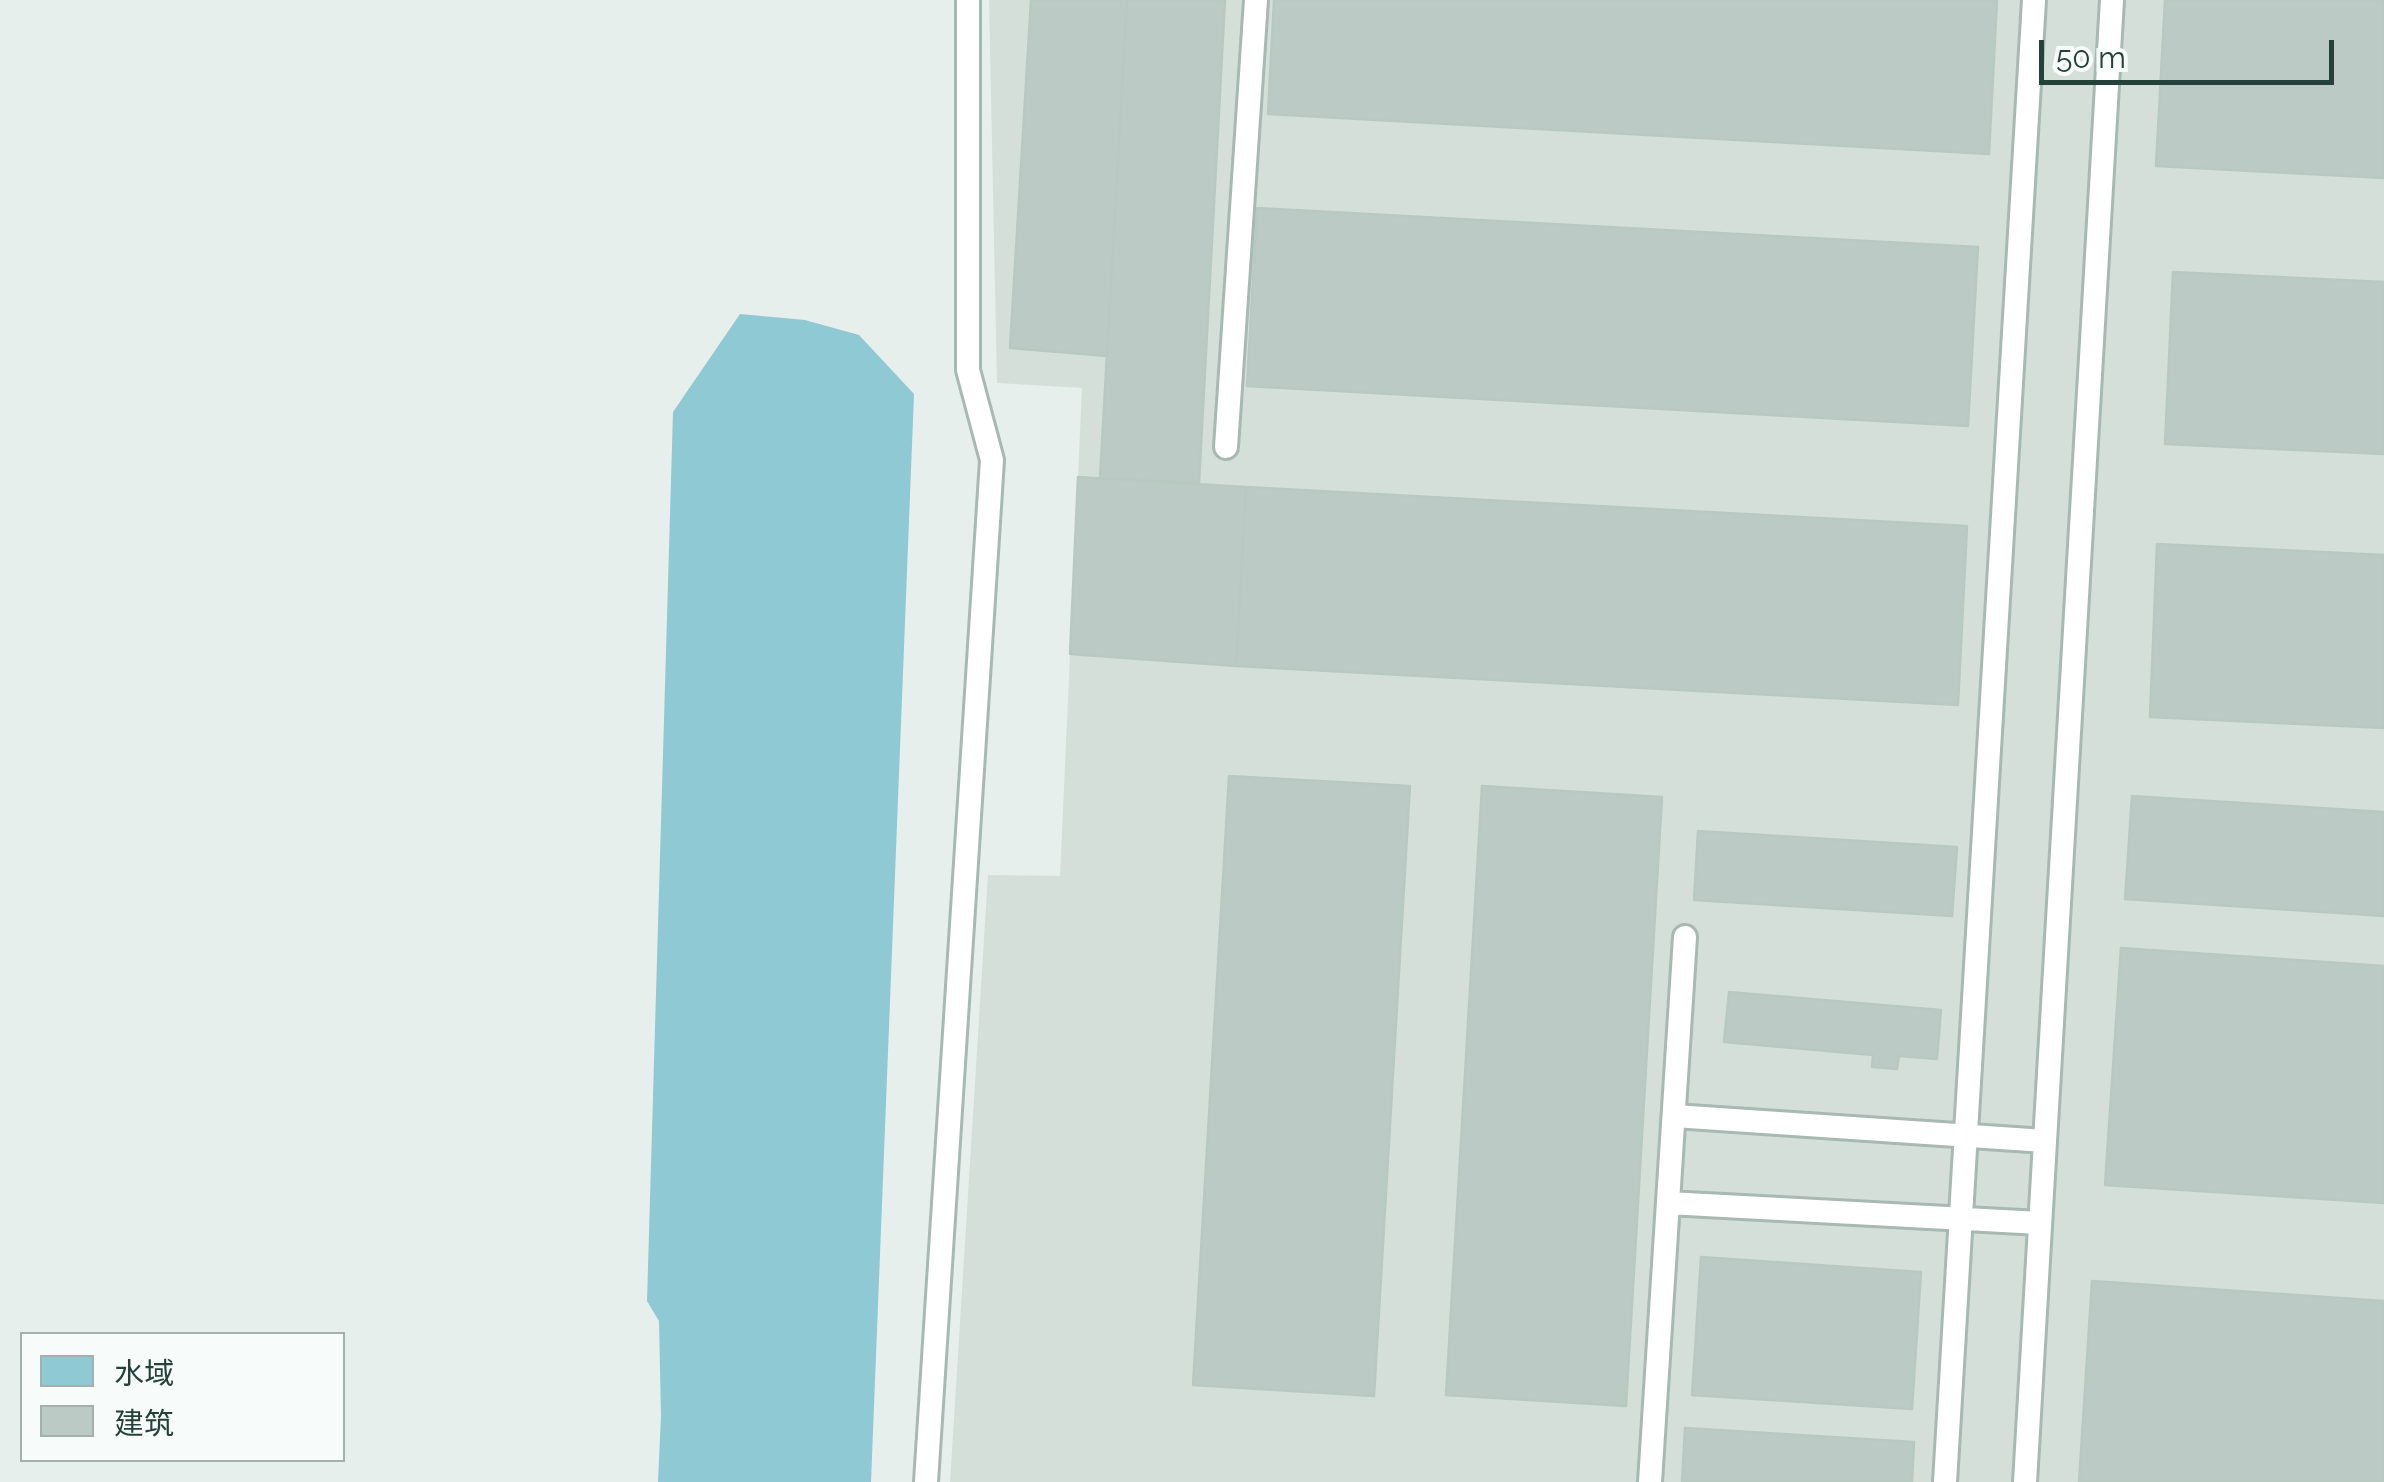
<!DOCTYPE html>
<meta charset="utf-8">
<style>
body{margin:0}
#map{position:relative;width:2384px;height:1482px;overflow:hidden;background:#e6efeb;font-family:Raleway,"Noto Sans SC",sans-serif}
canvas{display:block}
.legend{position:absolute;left:20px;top:1332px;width:325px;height:130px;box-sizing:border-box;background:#f7fbf9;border:2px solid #a3b1ad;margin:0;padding:12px 18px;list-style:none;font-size:30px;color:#24423a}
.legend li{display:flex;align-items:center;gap:20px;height:50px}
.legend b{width:50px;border:2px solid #a3b1ad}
.scale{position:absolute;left:2039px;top:40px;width:295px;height:45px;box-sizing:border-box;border:5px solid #24423a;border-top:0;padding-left:12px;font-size:30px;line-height:35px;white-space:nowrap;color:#24423a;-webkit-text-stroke:8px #f7fbf9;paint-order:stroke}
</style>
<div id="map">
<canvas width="2384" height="1482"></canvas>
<ul class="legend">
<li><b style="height:28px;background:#8ec9d4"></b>水域</li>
<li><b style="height:28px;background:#bbcac4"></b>建筑</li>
</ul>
<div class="scale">50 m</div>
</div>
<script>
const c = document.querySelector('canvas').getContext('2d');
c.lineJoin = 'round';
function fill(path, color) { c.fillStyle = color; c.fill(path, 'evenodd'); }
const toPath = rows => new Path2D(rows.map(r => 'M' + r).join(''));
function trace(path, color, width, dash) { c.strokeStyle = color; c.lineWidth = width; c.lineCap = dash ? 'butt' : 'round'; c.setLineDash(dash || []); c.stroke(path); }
fill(toPath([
 [989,0,2384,0,2384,1482,950,1482,988,875,1060,876,1082,388,997,383]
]), '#d4dfda');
fill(toPath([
 [740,314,805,320,859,335,914,394,871,1482,658,1482,661,1416,659,1321,647,1301,673,412]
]), '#8ec9d4');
const building = toPath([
 [1031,0,1127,0,1107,356,1010,348,1031,0],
 [1127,0,1225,0,1199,483,1100,478,1127,0],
 [1274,0,1997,0,1989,154,1268,114,1274,0],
 [2165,0,2384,0,2384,178,2156,166,2165,0],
 [1257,208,1978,247,1968,426,1247,386,1257,208],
 [2173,272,2384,282,2384,454,2165,444,2173,272],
 [1078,477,1246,487,1236,666,1070,654,1078,477],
 [1246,487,1967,526,1958,705,1236,666,1246,487],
 [2157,544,2384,555,2384,728,2150,717,2157,544],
 [1229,776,1410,786,1374,1396,1193,1385,1229,776],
 [1482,786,1662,797,1626,1406,1446,1395,1482,786],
 [2132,796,2384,812,2384,916,2125,899,2132,796],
 [1698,831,1957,847,1952,916,1694,900,1698,831],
 [2121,948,2384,966,2384,1203,2105,1185,2121,948],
 [1729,992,1941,1010,1937,1059,1899,1056,1897,1069,1872,1067,1873,1055,1724,1042,1729,992],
 [1701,1257,1921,1272,1912,1409,1692,1395,1701,1257],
 [2092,1281,2384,1301,2384,1482,2079,1482,2092,1281],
 [1685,1428,1914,1442,1912,1482,1682,1482,1685,1428]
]);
fill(building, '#bbcac4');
trace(building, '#b8c9c2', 2.5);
const service = toPath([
 [1226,447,1256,0],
 [1674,1116,2045,1141],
 [1668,1203,2040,1223],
 [926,1482,992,460,968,370,968,0],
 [1650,1482,1685,937],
 [1945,1482,2034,0],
 [2025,1482,2112,0]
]);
trace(service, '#a8b8b2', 28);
trace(service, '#fff', 22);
</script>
